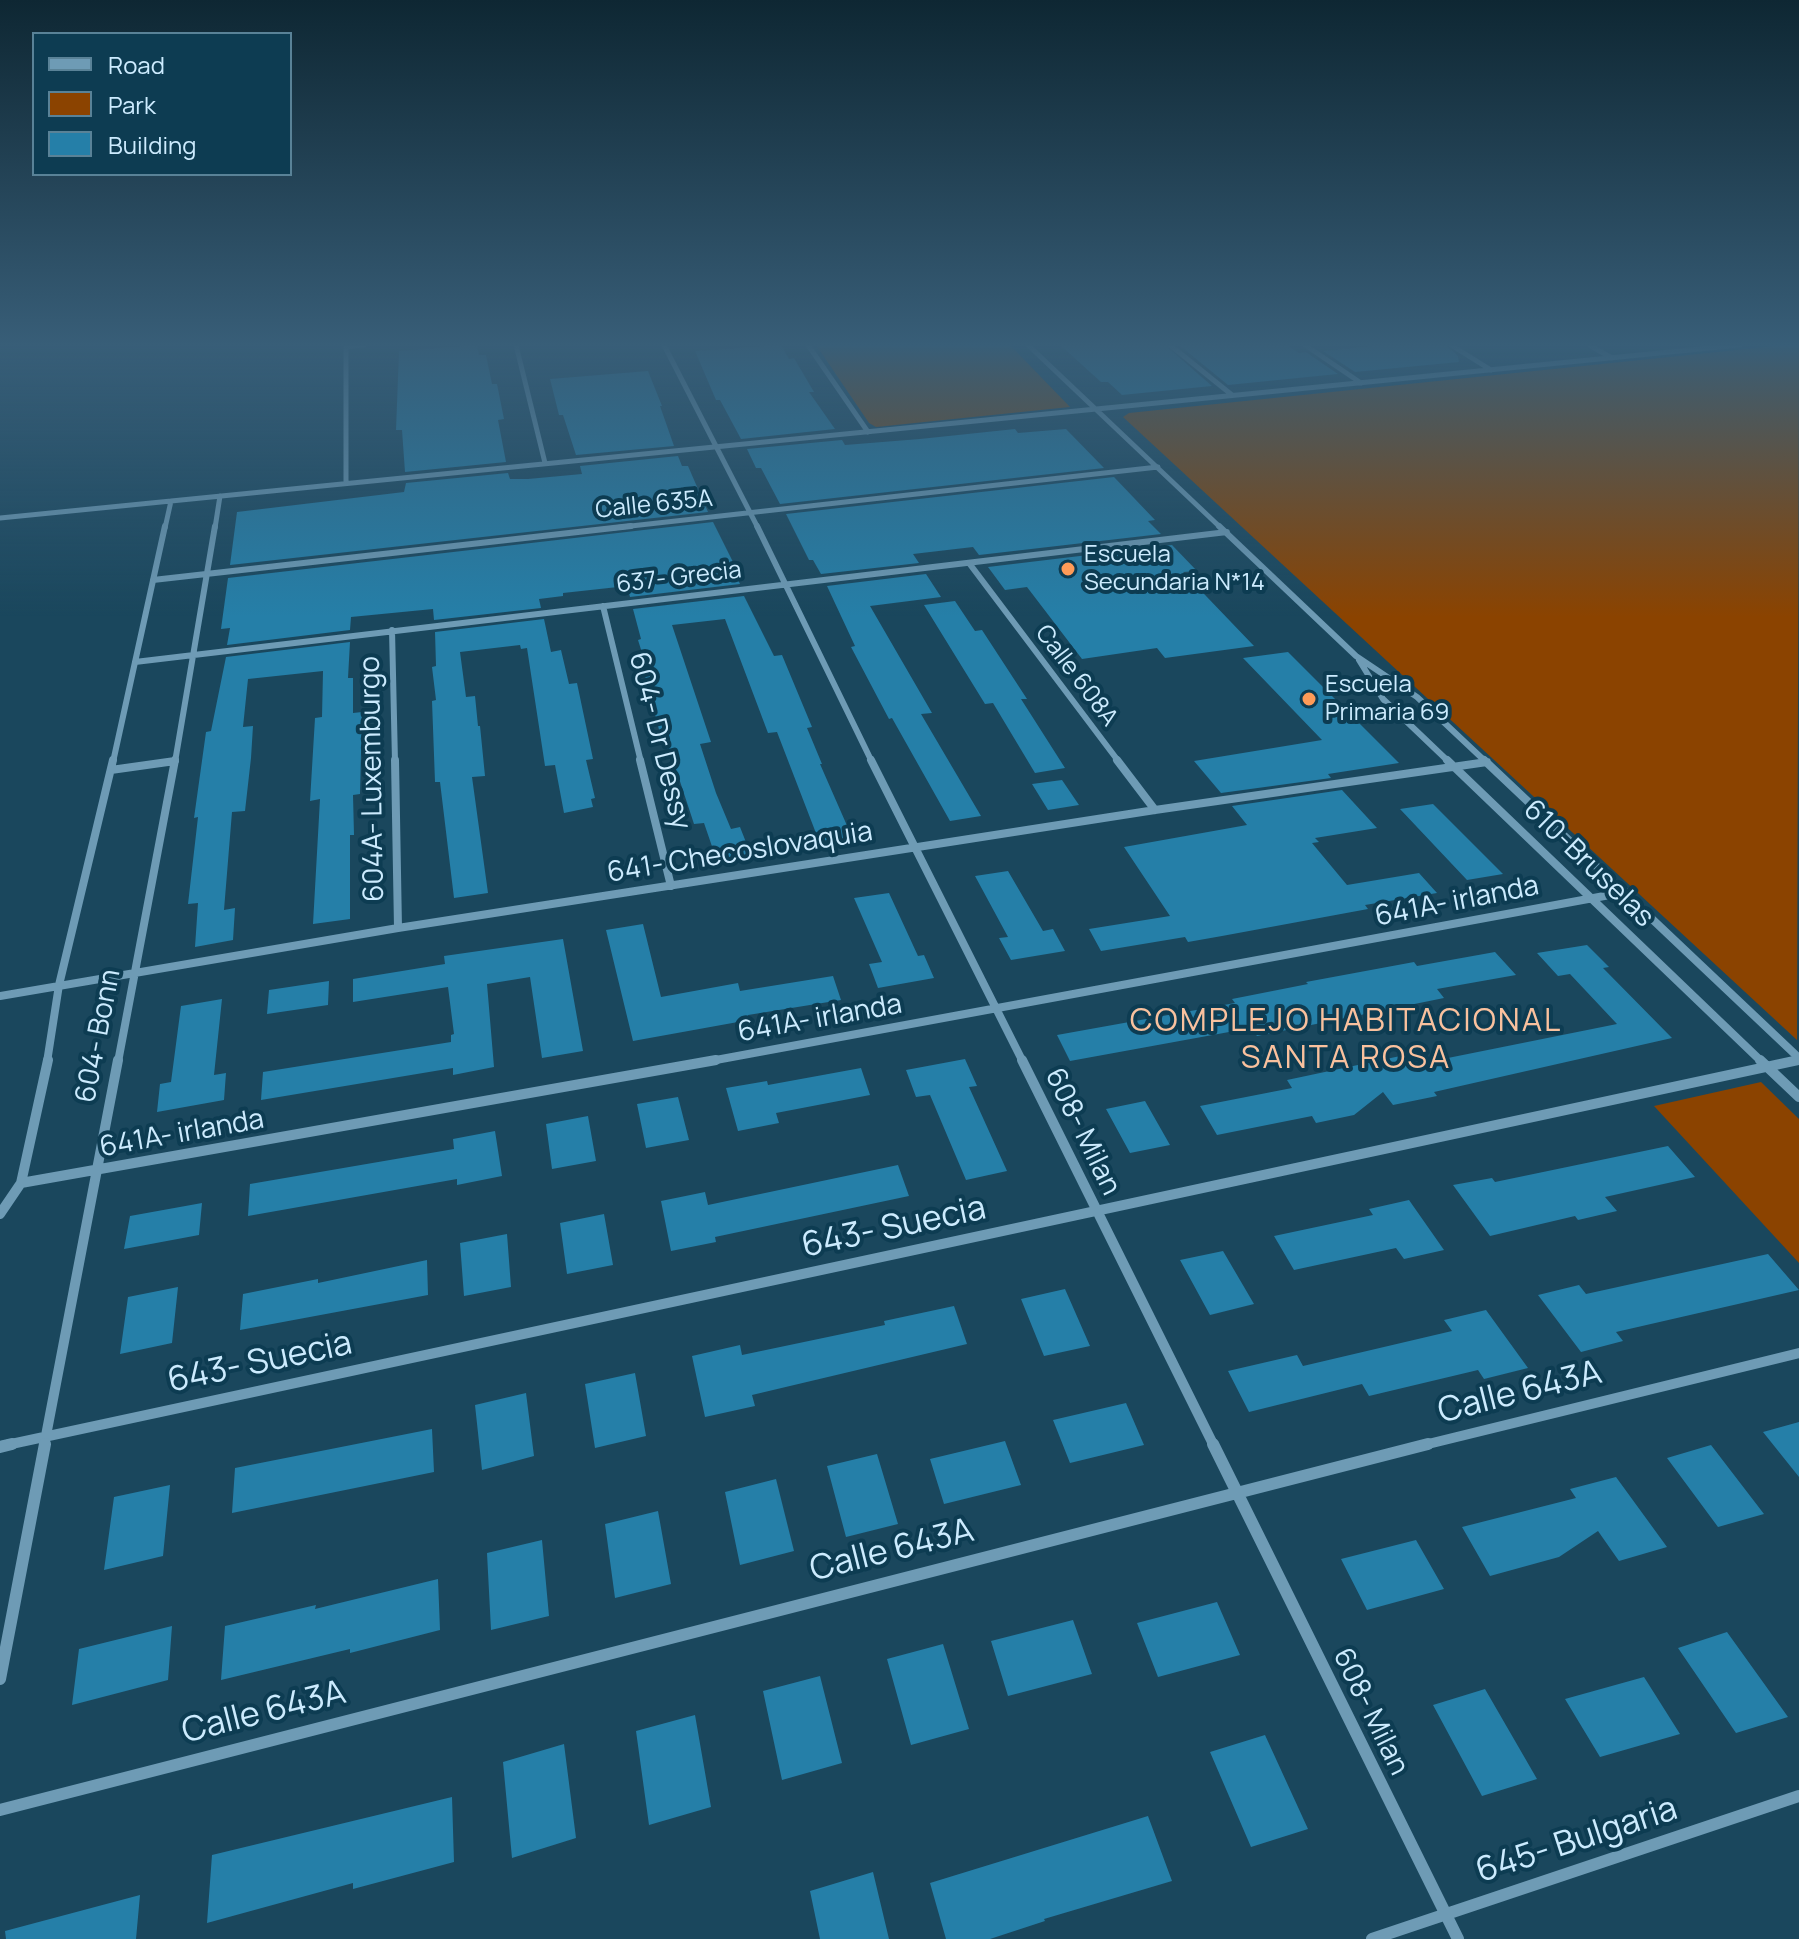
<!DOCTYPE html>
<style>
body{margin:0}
#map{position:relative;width:1799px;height:1939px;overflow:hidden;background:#1a475d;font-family:Manrope,sans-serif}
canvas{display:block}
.legend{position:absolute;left:32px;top:32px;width:260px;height:144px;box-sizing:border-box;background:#0d3c52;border:2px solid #598297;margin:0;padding:10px 14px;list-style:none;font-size:24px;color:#ccebfe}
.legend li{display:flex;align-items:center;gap:16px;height:40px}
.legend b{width:40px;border:2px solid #598297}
</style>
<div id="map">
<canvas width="1799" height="1939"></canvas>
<ul class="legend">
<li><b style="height:10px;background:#6e9bb5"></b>Road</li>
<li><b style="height:22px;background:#8b4300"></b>Park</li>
<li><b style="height:22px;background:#257fa8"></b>Building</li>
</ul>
</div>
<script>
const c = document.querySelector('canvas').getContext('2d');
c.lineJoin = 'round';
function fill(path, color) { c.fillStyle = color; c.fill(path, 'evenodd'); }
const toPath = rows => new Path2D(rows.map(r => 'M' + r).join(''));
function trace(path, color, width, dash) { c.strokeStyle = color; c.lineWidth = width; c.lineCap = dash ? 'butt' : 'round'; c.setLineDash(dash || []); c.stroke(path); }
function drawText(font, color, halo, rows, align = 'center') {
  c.font = font + ' Manrope,sans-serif'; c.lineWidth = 8; c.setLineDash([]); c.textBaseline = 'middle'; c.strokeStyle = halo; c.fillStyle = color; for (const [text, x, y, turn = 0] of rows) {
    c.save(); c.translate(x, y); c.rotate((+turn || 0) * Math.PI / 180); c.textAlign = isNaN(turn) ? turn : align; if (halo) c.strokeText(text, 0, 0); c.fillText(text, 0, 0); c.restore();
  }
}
fill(toPath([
 [816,345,1010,345,1070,407,876,427,869,423],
 [1785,345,1799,345,1797,1040,1123,417,1129,413],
 [1761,1082,1799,1119,1799,1263,1654,1106]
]), '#8b4300');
fill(toPath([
 [477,345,479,355,486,355,492,384,497,384,504,419,498,420,506,462,405,472,402,430,396,430,399,351],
 [781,345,789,359,794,358,814,392,809,392,835,429,741,439,720,400,716,400,695,351],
 [1060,345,1165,345,1212,386,1122,395,1108,382,1101,382],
 [1179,345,1287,345,1299,353,1306,352,1338,374,1228,385],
 [1382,345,1446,345,1458,356,1459,362,1355,372,1323,351],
 [648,371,662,406,660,406,674,446,576,455,563,415,559,415,550,379],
 [1015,429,1018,433,1066,429,1104,468,780,504,761,468,756,468,747,449,842,440,845,445,920,439],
 [678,456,682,466,688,466,708,512,230,565,237,512,404,492,406,483,508,473,510,479,528,479,582,474,580,466],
 [1114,477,1155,520,1148,521,1161,534,979,555,973,547,913,554,919,563,821,574,813,560,809,560,786,514],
 [713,522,737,570,734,571,740,584,630,597,627,586,563,593,563,596,539,599,541,608,434,620,433,609,351,617,350,630,227,645,230,628,221,629,228,578],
 [1172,545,1197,571,1183,572,1254,646,1165,658,1157,648,1082,659,1027,587,1005,590,988,567],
 [926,574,941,597,870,606,932,713,921,714,981,816,950,821,892,718,889,719,851,647,855,646,827,586],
 [744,596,774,656,782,655,812,727,807,728,822,764,820,764,852,837,819,841,777,732,768,733,725,619,672,625,711,742,700,744,716,793,731,829,740,827,751,855,717,861,704,823,694,824,669,748,664,749,644,672,648,672,638,640,641,639,633,609],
 [955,601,975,631,982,630,1027,699,1021,699,1065,768,1035,773,993,703,985,704,924,605],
 [544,619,551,652,561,650,569,684,577,683,593,759,586,760,595,798,591,799,593,807,564,813,555,765,545,766,527,648,521,649,520,645,460,652,466,697,475,696,478,726,480,726,485,776,472,777,488,893,454,898,440,782,435,782,432,701,436,700,432,667,436,666,435,632],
 [350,642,348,678,353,678,353,713,362,712,360,794,353,795,354,835,350,835,350,919,313,924,320,799,310,801,315,718,322,717,323,671,248,679,243,727,253,726,251,758,245,811,232,812,224,910,235,908,233,940,195,947,198,903,188,904,198,817,194,818,206,732,211,731,226,657],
 [1288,652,1399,763,1328,774,1331,778,1221,793,1194,761,1322,740,1243,658],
 [1062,780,1079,805,1048,810,1032,784],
 [1342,790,1377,828,1315,838,1319,842,1312,843,1347,885,1419,873,1437,893,1365,905,1368,909,1222,936,1188,942,1185,937,1101,951,1089,929,1170,916,1124,847,1247,825,1232,806],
 [1433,804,1503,874,1467,880,1400,809],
 [1008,871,1043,931,1053,929,1065,951,1011,960,999,938,1008,937,975,876],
 [889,893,918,956,924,955,934,978,878,988,869,964,882,962,854,898],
 [643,924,661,997,738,983,740,991,833,976,841,1000,748,1015,749,1020,633,1041,606,930],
 [563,939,583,1051,542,1058,530,977,487,984,494,1067,453,1075,453,1068,261,1100,263,1072,451,1042,451,1035,454,1034,448,987,353,1002,353,979,445,964,444,956],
 [1587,945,1609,967,1603,968,1672,1038,1434,1092,1437,1096,1393,1105,1383,1092,1354,1115,1316,1123,1312,1116,1217,1135,1200,1106,1292,1088,1287,1080,1405,1055,1413,1065,1617,1024,1570,974,1558,976,1537,953],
 [1495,952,1516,975,1437,989,1444,998,1257,1036,1251,1028,1070,1061,1057,1035,1235,1003,1232,999,1308,984,1306,982,1414,962,1417,966],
 [329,981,328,1005,267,1014,269,990],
 [222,999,214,1075,226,1073,224,1100,157,1112,160,1084,171,1082,181,1006],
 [965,1059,977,1086,969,1087,1007,1171,966,1180,930,1095,916,1097,906,1070],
 [861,1068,870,1095,776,1113,779,1123,738,1131,726,1088,767,1081,768,1085],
 [678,1097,689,1140,646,1148,637,1104],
 [1145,1101,1170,1145,1130,1153,1106,1109],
 [588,1116,596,1161,552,1169,546,1124],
 [495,1131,502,1176,457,1185,457,1179,248,1216,250,1184,454,1149,453,1139],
 [1668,1146,1695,1177,1605,1197,1617,1211,1578,1220,1575,1216,1490,1236,1453,1185,1492,1178,1495,1182],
 [898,1165,909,1196,715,1237,716,1242,671,1251,661,1201,705,1192,708,1205],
 [1409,1200,1444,1250,1404,1259,1396,1248,1294,1270,1274,1236,1373,1215,1369,1209],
 [202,1203,199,1235,124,1249,130,1216],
 [604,1214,613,1265,567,1274,560,1223],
 [507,1234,511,1287,464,1296,460,1243],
 [1223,1251,1254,1304,1210,1315,1180,1260],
 [1768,1254,1799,1290,1616,1332,1623,1341,1581,1352,1538,1295,1579,1285,1586,1294],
 [427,1260,428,1295,240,1330,243,1294,318,1279,318,1283],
 [178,1287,172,1343,120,1354,128,1297],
 [1065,1289,1090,1346,1044,1356,1021,1299],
 [954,1306,967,1344,752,1395,755,1406,705,1417,692,1356,740,1345,742,1355,885,1325,884,1321],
 [1486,1310,1528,1368,1484,1379,1478,1370,1369,1396,1362,1384,1249,1412,1228,1371,1297,1355,1303,1366,1452,1331,1444,1320],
 [635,1373,646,1436,595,1448,585,1384],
 [526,1393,534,1456,482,1470,475,1405],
 [1126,1403,1144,1445,1070,1463,1053,1420],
 [1799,1422,1799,1477,1763,1432],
 [432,1429,434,1472,232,1513,235,1468],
 [1005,1441,1021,1485,944,1504,930,1459],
 [1711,1445,1764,1514,1718,1527,1667,1458],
 [877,1454,898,1524,846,1537,827,1466],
 [1616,1477,1667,1547,1619,1561,1598,1531,1559,1557,1490,1576,1462,1527,1576,1498,1570,1489],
 [776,1479,794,1551,740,1565,725,1492],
 [170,1485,163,1556,104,1570,114,1497],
 [658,1511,671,1584,615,1598,605,1524],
 [542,1540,549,1616,491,1630,487,1553],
 [1416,1540,1444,1589,1367,1610,1341,1559],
 [438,1579,440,1630,350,1653,350,1649,221,1680,225,1626,316,1605,315,1609],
 [1217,1602,1240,1655,1158,1677,1137,1623],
 [1073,1620,1092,1674,1008,1696,991,1641],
 [172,1626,168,1680,72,1705,79,1649],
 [1727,1632,1788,1717,1736,1733,1678,1648],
 [943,1644,969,1729,911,1745,887,1659],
 [820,1676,842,1763,782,1780,763,1691],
 [1644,1677,1680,1734,1600,1757,1565,1699],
 [1485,1689,1537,1779,1482,1796,1433,1705],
 [695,1715,711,1807,649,1825,636,1731],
 [1265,1735,1308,1829,1251,1847,1210,1752],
 [564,1744,576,1838,512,1858,503,1762],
 [452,1797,454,1862,353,1889,353,1883,207,1923,212,1855],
 [1148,1816,1172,1881,1044,1919,1045,1921,990,1939,946,1939,930,1883],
 [873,1872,889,1939,820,1939,810,1891],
 [140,1895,136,1939,6,1939,5,1931]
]), '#257fa8');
trace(toPath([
 [346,345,346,483],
 [516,345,545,463],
 [664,345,758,528],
 [808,345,868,432],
 [1028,345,1221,528],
 [1170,345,1232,395],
 [1305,345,1361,383],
 [1451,345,1491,370],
 [1589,345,1612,358],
 [346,347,364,345],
 [0,518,1740,345],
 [165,528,171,501],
 [215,528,220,496],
 [613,528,1158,467]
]), '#6e9bb5', 5);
trace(toPath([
 [757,526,872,762],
 [1219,526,1356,656,1417,697,1486,762],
 [969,563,1119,762],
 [153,580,631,526],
 [603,606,641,762],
 [392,630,395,762],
 [1359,660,1383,699,1449,762],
 [135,662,1227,532],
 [113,762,165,526],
 [168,762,175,761],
 [175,762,215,526]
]), '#6e9bb5', 6);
trace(toPath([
 [395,760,398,928],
 [640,760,671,886],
 [871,760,1023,1062],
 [1117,760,1155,810],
 [1447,760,1762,1062],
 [1484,760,1799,1058],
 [111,770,175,761],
 [0,996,398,928,1155,810,1487,762],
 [47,1062,59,985,113,760],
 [118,1062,175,760],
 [705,1062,1626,892],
 [1791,1062,1799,1060]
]), '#6e9bb5', 8);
trace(toPath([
 [1022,1060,1214,1446],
 [1760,1060,1799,1097],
 [21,1183,716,1060],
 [0,1214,21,1183,48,1060],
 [2,1446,1799,1060],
 [44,1446,118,1060],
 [1420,1446,1799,1353]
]), '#6e9bb5', 10);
trace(toPath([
 [1213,1444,1458,1939],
 [0,1447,12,1444],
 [0,1679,45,1444],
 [0,1810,1428,1444],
 [1372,1939,1799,1796]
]), '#6e9bb5', 12);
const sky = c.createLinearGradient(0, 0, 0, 617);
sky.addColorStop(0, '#0e2733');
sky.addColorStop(0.56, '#385e78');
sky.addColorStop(1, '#385e7800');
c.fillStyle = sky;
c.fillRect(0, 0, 1799, 617);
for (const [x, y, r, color] of [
 [1068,569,8,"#fe9b58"],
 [1309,699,8,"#fe9b58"]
]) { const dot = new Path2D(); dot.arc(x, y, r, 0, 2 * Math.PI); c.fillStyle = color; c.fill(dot); trace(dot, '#0d3c52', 3); }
drawText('24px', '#ccebfe', '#0d3c52', [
 ["Calle 635A",654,505,-6],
 ["637- Grecia",679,578,-7],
 ["Calle 608A",1076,676,53]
]);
drawText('24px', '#ccebfe', '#0d3c52', [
 ["Escuela",1084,555],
 ["Secundaria N*14",1084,583],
 ["Escuela",1325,685],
 ["Primaria 69",1325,713]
], 'left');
drawText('28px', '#ccebfe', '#0d3c52', [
 ["604- Dr Dessy",659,741,76],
 ["604A- Luxemburgo",373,779,-91],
 ["641- Checoslovaquia",740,853,-9],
 ["610-Bruselas",1588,864,44],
 ["641A- irlanda",1457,902,-11],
 ["641A- irlanda",820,1019,-10],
 ["604- Bonn",99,1036,-79],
 ["608- Milan",1082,1132,64],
 ["641A- irlanda",182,1134,-10],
 ["608- Milan",1370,1712,64]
]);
c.letterSpacing = '2px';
drawText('32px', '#f9c19e', '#0d3c52', [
 ["COMPLEJO HABITACIONAL",1346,1022],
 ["SANTA ROSA",1346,1059]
]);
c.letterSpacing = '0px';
drawText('34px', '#ccebfe', '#0d3c52', [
 ["643- Suecia",894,1228,-12],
 ["643- Suecia",260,1363,-12],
 ["Calle 643A",1520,1393,-14],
 ["Calle 643A",892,1551,-14],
 ["Calle 643A",264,1713,-14],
 ["645- Bulgaria",1577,1841,-18]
]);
</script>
